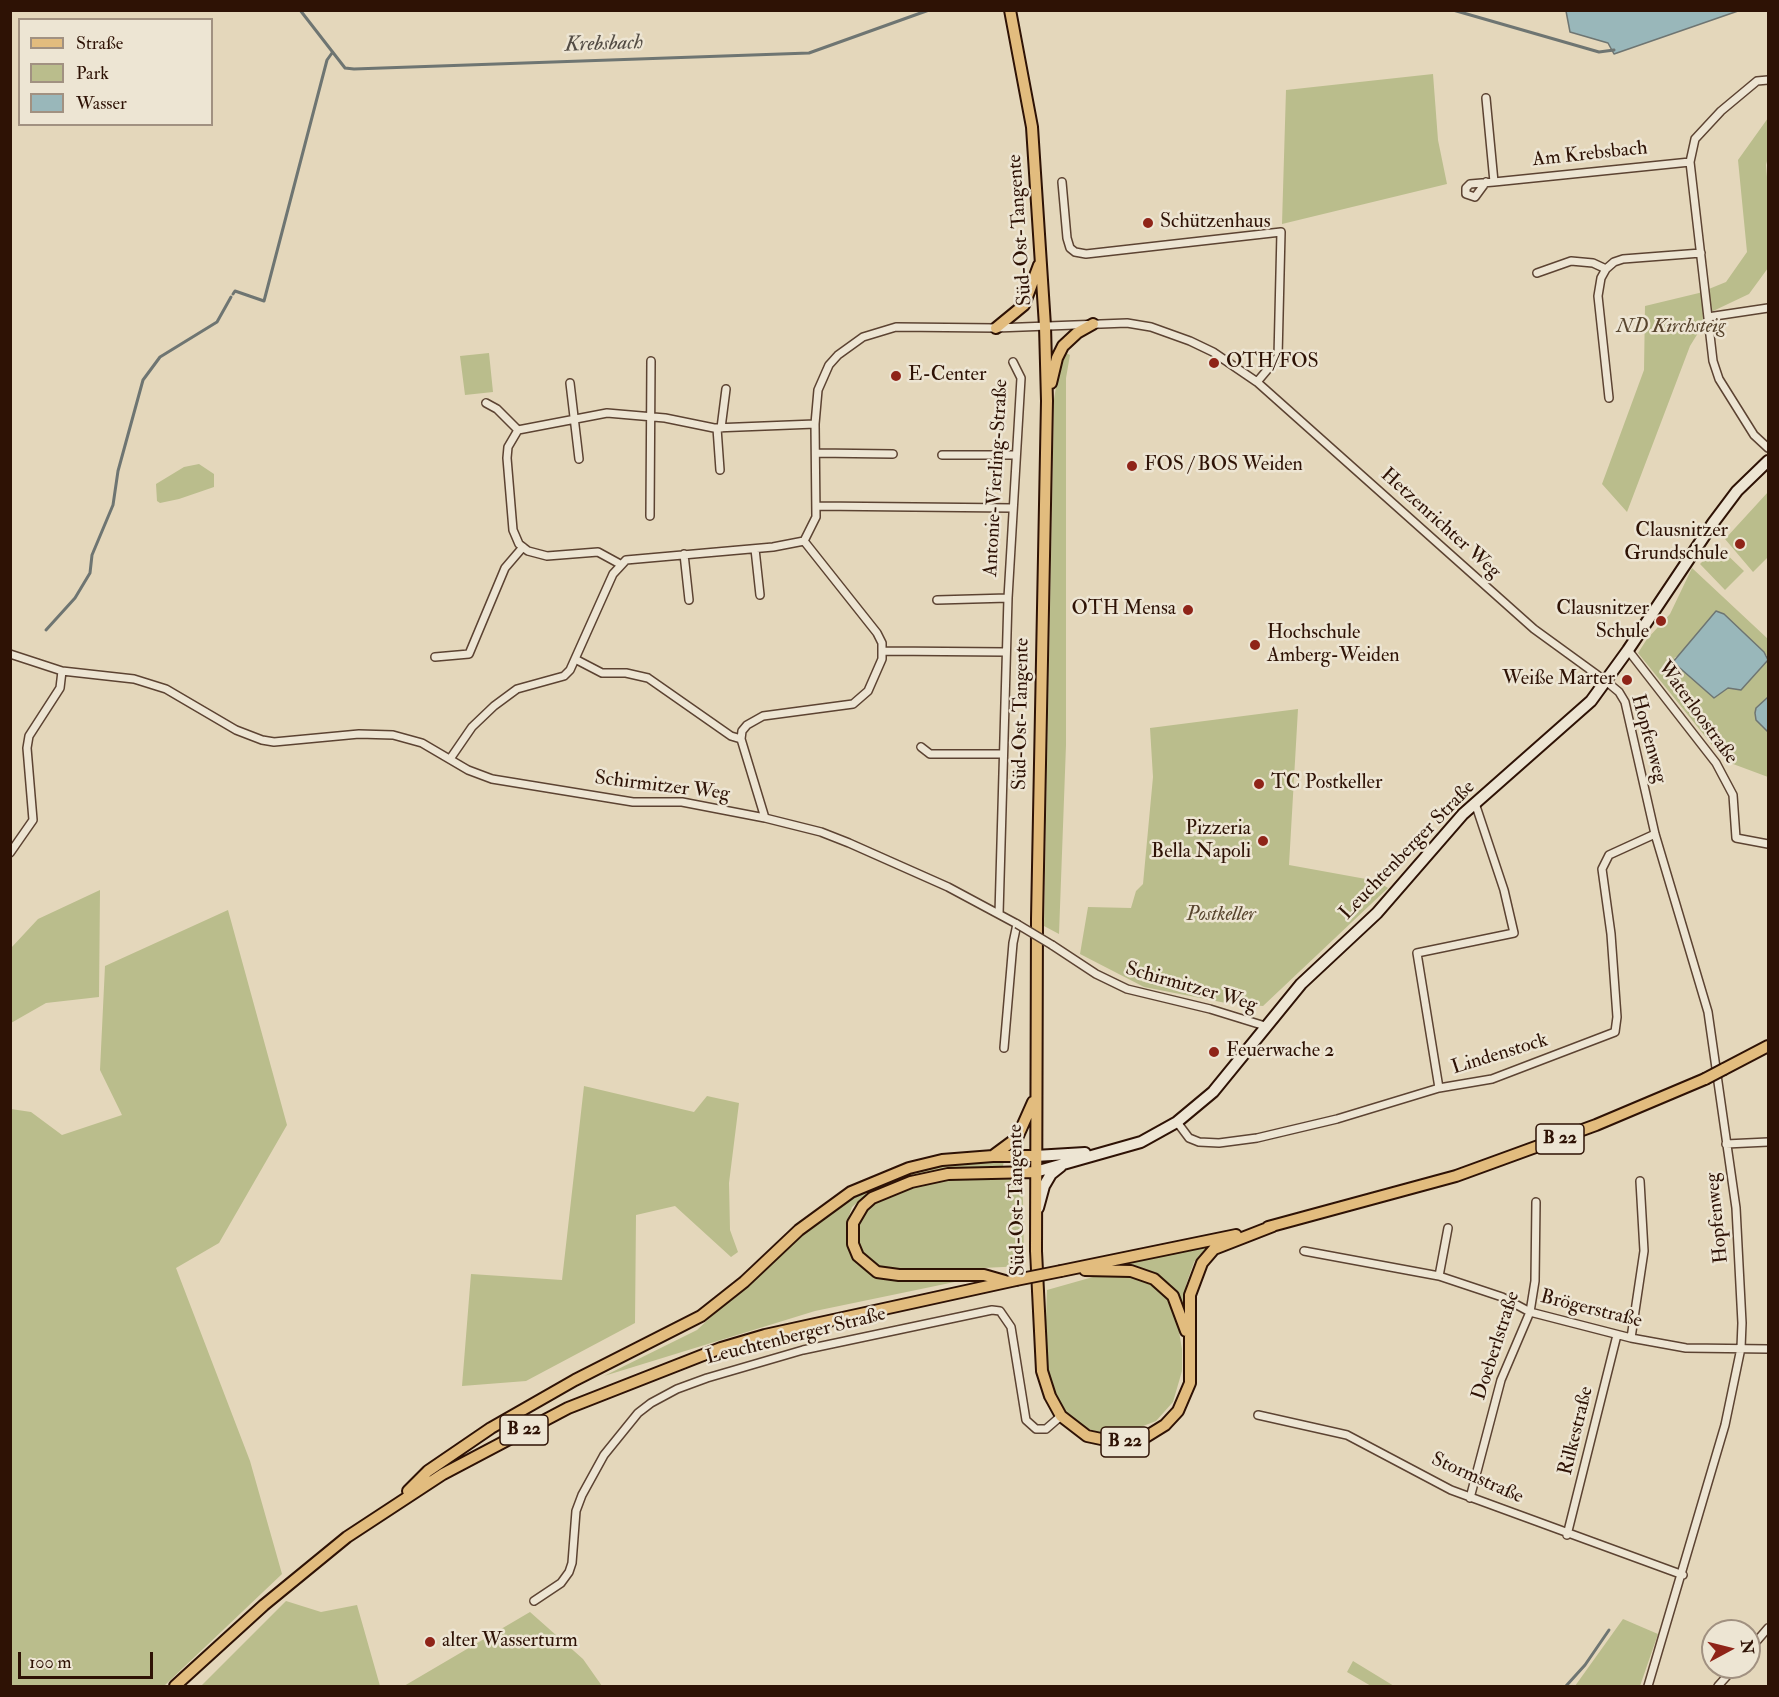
<!DOCTYPE html>
<meta charset="utf-8">
<style>
body{margin:0}
#map{position:relative;width:1779px;height:1697px;overflow:hidden;background:#e4d7bb;font-family:"IM FELL Double Pica",serif}
canvas{display:block}
.frame{position:absolute;inset:0;border:12px solid #2e1205;pointer-events:none}
.legend{position:absolute;left:18px;top:18px;width:195px;height:108px;box-sizing:border-box;background:#ede5d3;border:2px solid #a19181;margin:0;padding:8px 10px;list-style:none;font-size:18px;color:#2e1205}
.legend li{display:flex;align-items:center;gap:12px;height:30px}
.legend b{width:30px;border:2px solid #a19181}
.north{position:absolute;left:1701px;top:1619px;width:60px;height:60px;box-sizing:border-box;background:#ede5d3;border:2px solid #a19181;border-radius:50%;rotate:83deg;font-size:16px;font-weight:700;line-height:24px;text-align:center;color:#2e1205}
.north::after{content:'';display:block;margin:auto;width:21px;height:27px;background:#8f2418;clip-path:polygon(50% 0,100% 100%,50% 72%,0 100%)}
.scale{position:absolute;left:18px;top:1652px;width:135px;height:27px;box-sizing:border-box;border:3px solid #2e1205;border-top:0;padding-left:8px;font-size:18px;line-height:21px;white-space:nowrap;color:#2e1205;-webkit-text-stroke:4px #ede5d3;paint-order:stroke}
</style>
<div id="map">
<canvas width="1779" height="1697"></canvas>
<div class="frame"></div>
<ul class="legend">
<li><b style="height:8px;background:#e2bc7e"></b>Straße</li>
<li><b style="height:16px;background:#babd8c"></b>Park</li>
<li><b style="height:16px;background:#99b7ba"></b>Wasser</li>
</ul>
<div class="north">N</div>
<div class="scale">100 m</div>
</div>
<script>
const c = document.querySelector('canvas').getContext('2d');
c.lineJoin = 'round';
function fill(path, color) { c.fillStyle = color; c.fill(path, 'evenodd'); }
const toPath = rows => new Path2D(rows.map(r => 'M' + r).join(''));
function trace(path, color, width, dash) { c.strokeStyle = color; c.lineWidth = width; c.lineCap = dash ? 'butt' : 'round'; c.setLineDash(dash || []); c.stroke(path); }
function drawText(font, color, halo, rows, align = 'center') {
  c.font = font + ' "IM FELL Double Pica",serif'; c.lineWidth = 5; c.setLineDash([]); c.textBaseline = 'middle'; c.strokeStyle = halo; c.fillStyle = color; for (const [text, x, y, turn = 0] of rows) {
    c.save(); c.translate(x, y); c.rotate((+turn || 0) * Math.PI / 180); c.textAlign = isNaN(turn) ? turn : align; if (halo) c.strokeText(text, 0, 0); c.fillText(text, 0, 0); c.restore();
  }
}
fill(toPath([
 [1433,74,1438,140,1447,184,1282,224,1286,90],
 [1768,118,1768,157,1766,165,1768,189,1768,268,1749,294,1711,312,1690,346,1627,512,1602,484,1644,370,1645,306,1699,293,1726,282,1747,252,1738,160],
 [1062,351,1070,355,1066,378,1066,745,1059,934,1044,926,1054,399],
 [489,353,493,392,465,395,460,356],
 [199,464,214,474,214,487,179,499,160,503,157,501,156,484,184,467],
 [1768,492,1768,557,1753,572,1725,539],
 [1718,546,1744,571,1725,590,1700,564],
 [1692,568,1768,639,1768,660,1768,655,1680,655,1674,658,1720,694,1728,688,1741,690,1768,660,1768,697,1763,701,1761,726,1768,732,1768,777,1725,761,1638,653,1647,639,1670,614],
 [1298,709,1289,865,1377,881,1388,888,1263,1006,1226,1003,1144,987,1080,954,1088,907,1131,908,1136,891,1143,884,1153,777,1150,728],
 [100,890,99,997,46,1003,11,1023,11,948,38,919],
 [228,910,287,1125,219,1243,176,1268,250,1461,282,1574,164,1686,11,1686,11,1109,31,1112,62,1135,122,1115,100,1070,105,966],
 [584,1086,694,1112,707,1096,739,1103,729,1183,730,1230,738,1252,731,1257,675,1206,636,1215,635,1323,526,1381,462,1386,471,1274,562,1280],
 [1004,1161,1003,1166,950,1168,902,1177,866,1195,852,1207,846,1225,850,1252,861,1266,881,1277,974,1278,815,1311,604,1376,697,1330,796,1237,850,1199,897,1176,925,1168,952,1163],
 [1007,1176,1021,1185,1023,1200,1024,1266,920,1271,883,1268,866,1259,860,1250,856,1240,856,1226,862,1212,873,1202,894,1190,939,1178],
 [1218,1242,1203,1252,1194,1262,1186,1285,1184,1311,1160,1278,1141,1268,1123,1264],
 [1100,1275,1136,1276,1151,1283,1167,1298,1176,1314,1182,1349,1182,1371,1173,1402,1156,1421,1120,1435,1100,1433,1081,1426,1067,1414,1049,1381,1045,1354,1047,1290],
 [286,1601,321,1612,357,1605,380,1686,201,1686],
 [530,1612,583,1659,602,1686,404,1686],
 [1623,1619,1658,1634,1640,1686,1575,1686],
 [1353,1661,1394,1686,1371,1686,1347,1672]
]), '#babd8c');
const water = toPath([
 [1566,11,1566,10,1738,11,1614,54,1608,43,1570,32,1566,11],
 [1716,611,1724,614,1764,652,1768,660,1741,690,1728,688,1714,698,1673,662,1716,611],
 [1768,697,1768,732,1756,720,1755,713,1756,708,1768,697]
]);
fill(water, '#99b7ba');
trace(water, '#6e7572', 1.5);
trace(toPath([
 [300,10,345,68,354,69,809,53,929,10],
 [1453,10,1599,52,1614,50],
 [233,294,235,291,264,301,327,60,332,53],
 [46,630,75,598,90,573,92,555,113,505,118,471,143,380,160,357,217,322,231,297],
 [1566,1686,1585,1665,1609,1630]
]), '#6e7572', 3);
const street = toPath([
 [1768,80,1757,81,1721,111,1695,139,1690,162,1713,361,1719,379,1754,435,1768,448],
 [1486,98,1494,182],
 [1062,182,1067,238,1070,248,1075,252,1086,254,1281,232,1278,357,1257,382],
 [1486,182,1475,197,1466,194,1466,188,1470,184,1494,182,1690,162],
 [1606,269,1601,278,1598,296,1609,398],
 [1537,273,1571,261,1593,263,1606,269,1614,262,1623,259,1701,253],
 [1708,317,1768,308],
 [570,383,579,459],
 [486,403,497,409,518,430],
 [717,428,720,470],
 [721,428,726,389],
 [816,453,893,454],
 [942,455,1016,455],
 [816,506,1012,508],
 [650,516,651,361],
 [755,549,760,595],
 [684,554,689,600],
 [620,564,598,552,547,556,528,551,519,544,513,530,507,458,508,447,518,430,607,413,665,418,714,428,815,424],
 [937,600,1008,598],
 [1628,650,1716,763,1733,795,1736,838,1768,844],
 [883,651,1006,652],
 [10,654,62,671,134,679,166,689,236,730,262,740,274,742,359,734,393,735,422,743,468,770,492,779,633,802,682,802,765,818,821,832,849,843,948,887,1017,924,1013,943,1004,1048],
 [435,657,469,654,505,568,523,547],
 [577,660,602,673,626,673,648,678,731,736,741,739,765,818],
 [741,739,742,731,747,725,763,716,853,704,868,691,882,659,882,643,877,633,804,541],
 [921,747,930,754,1001,754],
 [450,759,472,727,494,706,517,689,564,676,570,670,613,574,626,560,773,547,804,541,816,517,815,424,818,390,829,365,838,355,863,337,896,327,996,328,1127,323,1151,327,1190,341,1213,352,1257,382,1534,629,1607,682,1619,692,1625,702,1655,834,1708,1012,1736,1208,1742,1323,1741,1348,1725,1425,1648,1686],
 [10,853,33,820,27,748,29,736,60,688,62,671],
 [999,914,1008,598,1021,378,1013,362],
 [1052,945,1096,974,1127,989,1210,1009,1265,1026],
 [1439,1088,1417,953,1514,933,1504,890,1475,803],
 [1177,1122,1189,1138,1199,1142,1219,1143,1257,1138,1337,1119,1439,1088,1492,1079,1615,1032,1617,1017,1611,934,1602,869,1609,855,1655,834],
 [1726,1144,1768,1142],
 [1304,1251,1439,1276,1502,1297,1530,1312,1631,1338,1686,1348,1768,1349],
 [1439,1276,1448,1228],
 [1631,1338,1644,1251,1640,1181],
 [1258,1415,1347,1435,1451,1490,1683,1575],
 [1470,1498,1501,1380,1530,1312,1535,1281,1536,1202],
 [1567,1535,1617,1335],
 [534,1601,561,1583,569,1572,572,1563,576,1511,582,1495,604,1455,638,1413,651,1403,677,1389,707,1378,803,1350,992,1310,1000,1311,1011,1327,1026,1420,1036,1429,1046,1429,1061,1416],
 [1749,1650,1768,1628],
 [1718,1686,1735,1667]
]);
const secondary = toPath([
 [1035,1156,1085,1153],
 [1035,1172,1141,1142,1177,1122,1213,1092,1301,984,1377,913,1463,814,1591,701,1628,650,1713,523,1737,491,1768,461],
 [1038,1208,1044,1186,1051,1174,1061,1166]
]);
const primary = toPath([
 [1010,10,1032,127,1045,326,1047,401,1037,919,1036,1251,1042,1371,1050,1396,1061,1416,1087,1436,1120,1443,1144,1438,1165,1425,1178,1411,1190,1383,1190,1295,1202,1263,1214,1249,1273,1226],
 [996,328,1024,305,1039,265],
 [1051,383,1057,358,1063,346,1077,333,1093,324],
 [1724,1069,1768,1046],
 [994,1155,1017,1138,1033,1102],
 [1268,1227,1456,1176,1596,1125,1705,1079],
 [1085,1270,1131,1271,1154,1279,1173,1296,1186,1331],
 [1061,1271,1236,1235],
 [1005,1281,984,1275,899,1275,877,1272,858,1256,853,1244,853,1223,863,1206,872,1198,911,1182,948,1174,1035,1172],
 [408,1491,428,1471,491,1428,575,1380,701,1316,744,1282,799,1230,851,1192,909,1168,942,1160,993,1156,1035,1156],
 [175,1686,264,1605,347,1537,443,1474,568,1408,721,1348,765,1335,1016,1280]
]);
trace(street, '#5c4332', 10);
trace(secondary, '#2e1205', 14);
trace(primary, '#2e1205', 14);
trace(street, '#ede5d3', 7);
trace(secondary, '#ede5d3', 10);
trace(primary, '#e2bc7e', 10);
const streetBridge = toPath([
 [1017,924,1052,945]
]);
const primaryBridge = toPath([
 [1705,1079,1724,1069],
 [1016,1280,1061,1271]
]);
trace(streetBridge, '#5c4332', 10, []);
trace(primaryBridge, '#2e1205', 14, []);
trace(streetBridge, '#ede5d3', 7);
trace(primaryBridge, '#e2bc7e', 10);
for (const [x, y, r, color] of [
 [1148,223,6,"#8f2418"],
 [1214,363,6,"#8f2418"],
 [896,376,6,"#8f2418"],
 [1132,466,6,"#8f2418"],
 [1740,544,6,"#8f2418"],
 [1188,610,6,"#8f2418"],
 [1661,621,6,"#8f2418"],
 [1255,645,6,"#8f2418"],
 [1627,680,6,"#8f2418"],
 [1259,784,6,"#8f2418"],
 [1263,841,6,"#8f2418"],
 [1214,1052,6,"#8f2418"],
 [430,1642,6,"#8f2418"]
]) { const dot = new Path2D(); dot.arc(x, y, r, 0, 2 * Math.PI); c.fillStyle = color; c.fill(dot); trace(dot, '#ede5d3', 2); }
for (const [x, y, w] of [
 [1560,1139,48],
 [524,1430,48],
 [1125,1442,48]
]) { const box = new Path2D(); box.roundRect(x - w / 2, y - 15, w, 30, 4.5); c.fillStyle = '#ede5d3'; c.fill(box); trace(box, '#2e1205', 1.5); }
drawText('bold 18px', '#2e1205', null, [
 ["B 22",1560,1139],
 ["B 22",524,1430],
 ["B 22",1125,1442]
]);
drawText('20px', '#2e1205', '#ede5d3', [
 ["Am Krebsbach",1590,155,-6],
 ["Süd-Ost-Tangente",1021,230,-94],
 ["Antonie-Vierling-Straße",997,478,-87],
 ["Hetzenrichter Weg",1440,524,42],
 ["Waterloostraße",1697,713,54],
 ["Süd-Ost-Tangente",1022,714,-89],
 ["Hopfenweg",1648,739,75],
 ["Schirmitzer Weg",662,787,7],
 ["Leuchtenberger Straße",1408,851,-46],
 ["Schirmitzer Weg",1191,988,16],
 ["Lindenstock",1500,1055,-17],
 ["Süd-Ost-Tangente",1018,1200,-91],
 ["Hopfenweg",1718,1218,-96],
 ["Brögerstraße",1591,1310,14],
 ["Leuchtenberger Straße",796,1337,-14],
 ["Doeberlstraße",1497,1346,-72],
 ["Rilkestraße",1577,1431,-76],
 ["Stormstraße",1477,1479,24]
]);
drawText('20px', '#2e1205', '#ede5d3', [
 ["Schützenhaus",1160,223],
 ["OTH/FOS",1226,363],
 ["E-Center",908,376],
 ["FOS / BOS Weiden",1144,466],
 ["Clausnitzer",1728,532,"right"],
 ["Grundschule",1728,555,"right"],
 ["OTH Mensa",1176,610,"right"],
 ["Clausnitzer",1649,610,"right"],
 ["Schule",1649,633,"right"],
 ["Hochschule",1267,634],
 ["Amberg-Weiden",1267,657],
 ["Weiße Marter",1615,680,"right"],
 ["TC Postkeller",1271,784],
 ["Pizzeria",1251,830,"right"],
 ["Bella Napoli",1251,853,"right"],
 ["Feuerwache 2",1226,1052],
 ["alter Wasserturm",442,1642]
], 'left');
drawText('italic 20px', '#58452e', '#ede5d3', [
 ["ND Kirchsteig",1671,328],
 ["Postkeller",1221,916]
]);
drawText('italic 21px', '#534c44', '#ede5d3', [
 ["Krebsbach",604,45,-2]
]);
</script>
